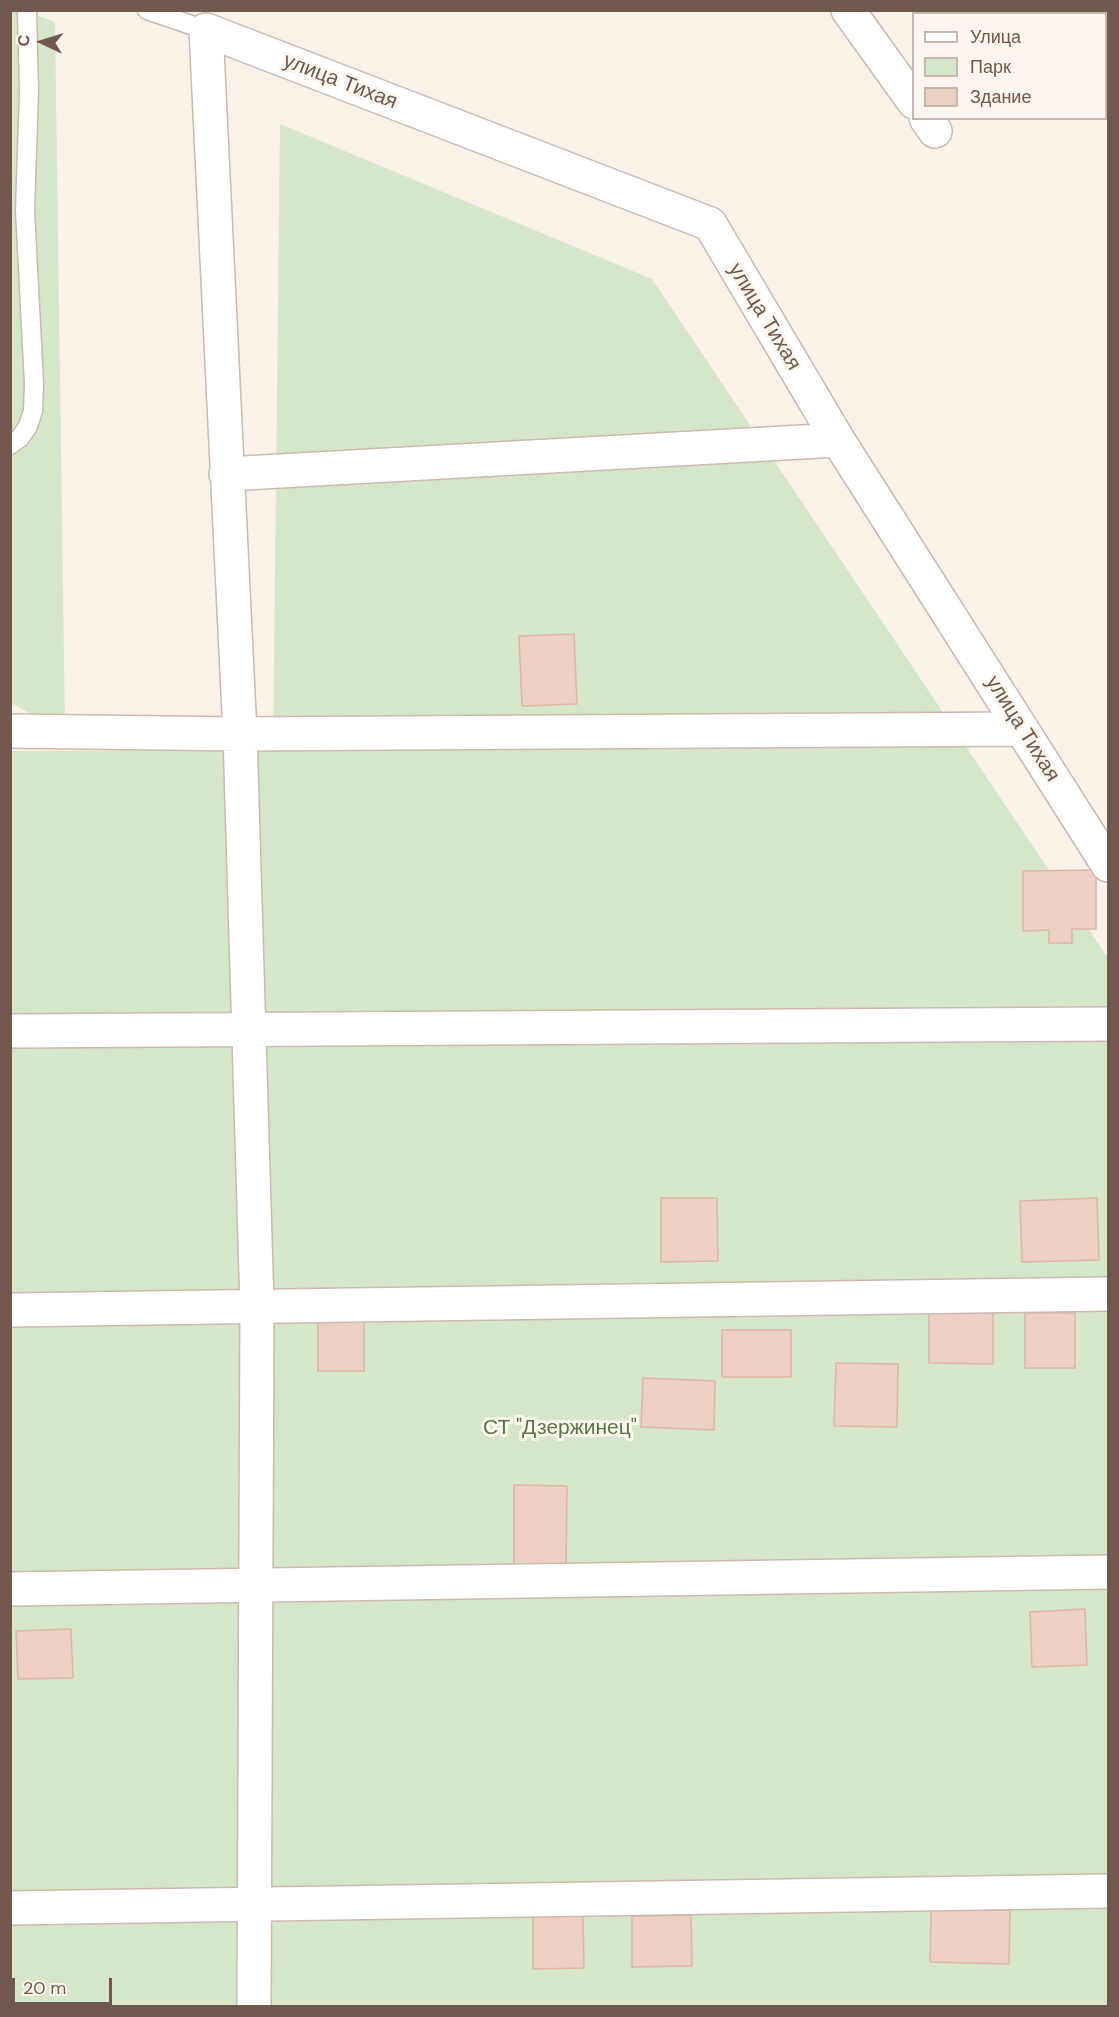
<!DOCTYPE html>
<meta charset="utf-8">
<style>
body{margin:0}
#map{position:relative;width:1119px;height:2017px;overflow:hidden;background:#faf2e8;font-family:"DM Sans",sans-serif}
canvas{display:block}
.frame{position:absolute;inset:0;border:12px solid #71584f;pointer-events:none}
.legend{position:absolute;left:912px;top:12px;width:195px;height:108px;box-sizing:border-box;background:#fdf6ee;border:2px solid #c5b7ae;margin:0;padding:8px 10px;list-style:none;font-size:18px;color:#71584f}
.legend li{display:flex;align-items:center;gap:12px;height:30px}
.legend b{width:30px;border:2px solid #c5b7ae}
.north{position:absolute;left:12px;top:12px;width:60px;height:60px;-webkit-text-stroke:4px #fdf6ee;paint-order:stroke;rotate:274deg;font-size:16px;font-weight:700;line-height:24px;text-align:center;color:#71584f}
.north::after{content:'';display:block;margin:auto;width:21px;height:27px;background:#71584f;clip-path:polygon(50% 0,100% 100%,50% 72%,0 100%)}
.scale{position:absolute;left:12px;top:1978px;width:100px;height:27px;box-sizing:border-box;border:3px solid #71584f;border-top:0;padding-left:8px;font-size:18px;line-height:21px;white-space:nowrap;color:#71584f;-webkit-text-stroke:4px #fdf6ee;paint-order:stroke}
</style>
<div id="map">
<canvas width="1119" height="2017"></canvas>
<div class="frame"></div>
<ul class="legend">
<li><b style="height:8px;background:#fff"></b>Улица</li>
<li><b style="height:16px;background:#d6e6c8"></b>Парк</li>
<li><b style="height:16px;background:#ecd0c3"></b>Здание</li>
</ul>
<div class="north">С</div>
<div class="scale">20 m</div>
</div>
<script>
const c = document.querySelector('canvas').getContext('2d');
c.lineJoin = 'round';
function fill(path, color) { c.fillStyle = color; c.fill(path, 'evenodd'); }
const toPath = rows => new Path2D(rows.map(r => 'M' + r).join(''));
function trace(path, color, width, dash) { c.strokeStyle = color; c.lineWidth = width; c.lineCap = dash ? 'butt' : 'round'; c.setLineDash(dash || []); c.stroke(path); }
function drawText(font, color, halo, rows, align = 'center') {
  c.font = font + ' "DM Sans",sans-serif'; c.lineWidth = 6; c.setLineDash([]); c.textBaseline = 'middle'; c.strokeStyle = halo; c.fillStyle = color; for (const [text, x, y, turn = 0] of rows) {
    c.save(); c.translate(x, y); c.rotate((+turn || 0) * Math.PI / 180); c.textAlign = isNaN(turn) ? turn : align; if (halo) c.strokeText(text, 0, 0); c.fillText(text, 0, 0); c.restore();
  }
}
fill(toPath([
 [10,11,26,11,55,22,65,731,11,703],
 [280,124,652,279,1108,958,1108,2006,11,2006,10,751,273,750]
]), '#d6e6c8');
const building = toPath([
 [574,634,577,704,522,706,519,636,574,634],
 [1096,870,1096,929,1072,929,1072,943,1049,943,1049,930,1023,931,1023,871,1096,870],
 [661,1198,717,1198,718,1261,661,1262,661,1198],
 [1097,1198,1099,1260,1022,1262,1020,1201,1097,1198],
 [929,1309,993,1310,993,1364,929,1363,929,1309],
 [1025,1313,1075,1313,1075,1368,1025,1368,1025,1313],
 [318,1316,364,1316,364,1371,318,1371,318,1316],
 [722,1330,791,1330,791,1377,722,1377,722,1330],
 [836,1363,898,1364,897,1427,834,1426,836,1363],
 [643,1378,715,1381,714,1430,641,1427,643,1378],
 [514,1485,567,1486,566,1570,514,1570,514,1485],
 [1085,1609,1087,1665,1032,1667,1030,1612,1085,1609],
 [71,1629,73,1678,18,1679,16,1631,71,1629],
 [931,1910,1010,1910,1009,1964,930,1962,931,1910],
 [583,1915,584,1968,533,1969,533,1916,583,1915],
 [691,1915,692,1966,632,1967,632,1916,691,1915]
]);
fill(building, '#ecd0c3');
trace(building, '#ddb6a5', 1.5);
const service = toPath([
 [147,10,206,30],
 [10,445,20,438,28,426,33,411,34,384,25,210,29,92,27,10]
]);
const minor = toPath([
 [848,10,914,102],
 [926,118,935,131],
 [226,474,838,440],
 [10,731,240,734,1022,729],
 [10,1031,1108,1024],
 [10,1310,1108,1294],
 [10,1589,1108,1572],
 [10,1908,1108,1891],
 [254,2006,257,1306,240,734,206,30,710,224,838,440,1108,865]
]);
trace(service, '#cbb9af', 21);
trace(minor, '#cbb9af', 36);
trace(service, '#fff', 18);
trace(minor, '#fff', 33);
drawText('21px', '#71584f', '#fdf6ee', [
 ["улица Тихая",340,82,21],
 ["улица Тихая",764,317,59],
 ["улица Тихая",1022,729,58]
]);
drawText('21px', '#597648', '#fdf6ee', [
 ["СТ \"Дзержинец\"",560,1428]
]);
</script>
